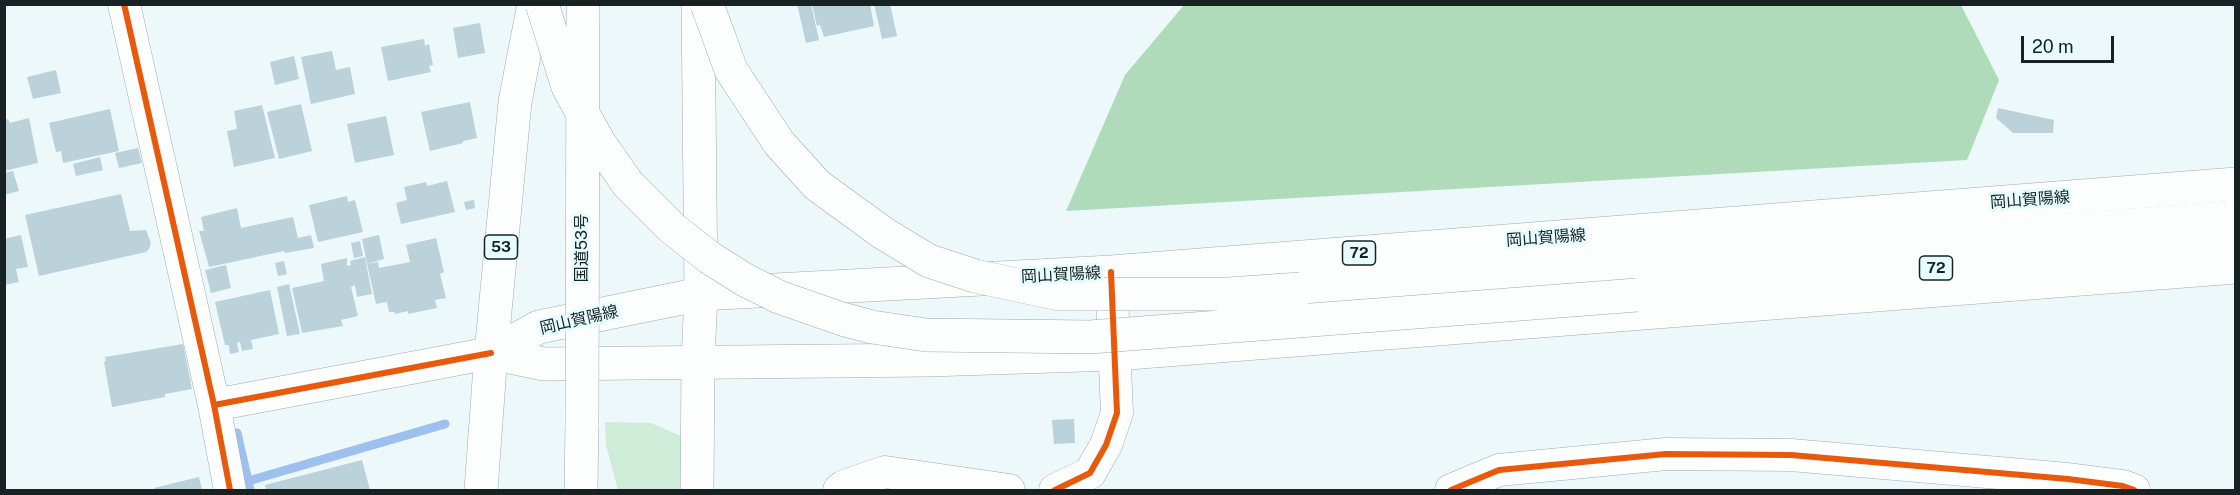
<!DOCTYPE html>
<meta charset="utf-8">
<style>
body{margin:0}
#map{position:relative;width:2240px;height:495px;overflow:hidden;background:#ecf8f9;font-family:"Public Sans",sans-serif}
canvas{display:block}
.frame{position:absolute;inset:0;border:6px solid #182223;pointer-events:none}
.scale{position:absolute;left:2021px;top:36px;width:93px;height:27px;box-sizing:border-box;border:3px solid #182223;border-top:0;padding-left:8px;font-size:18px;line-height:21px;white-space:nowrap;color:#182223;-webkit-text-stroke:4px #e7fcfe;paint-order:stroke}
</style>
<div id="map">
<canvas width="2240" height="495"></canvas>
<div class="frame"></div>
<div class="scale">20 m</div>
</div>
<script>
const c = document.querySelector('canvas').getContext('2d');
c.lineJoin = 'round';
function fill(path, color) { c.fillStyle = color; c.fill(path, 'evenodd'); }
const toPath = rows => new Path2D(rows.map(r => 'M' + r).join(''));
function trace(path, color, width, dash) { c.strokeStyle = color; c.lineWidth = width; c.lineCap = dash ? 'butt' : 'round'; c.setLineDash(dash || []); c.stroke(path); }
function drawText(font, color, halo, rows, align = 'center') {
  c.font = font + ' "Public Sans","Noto Sans JP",sans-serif'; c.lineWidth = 6; c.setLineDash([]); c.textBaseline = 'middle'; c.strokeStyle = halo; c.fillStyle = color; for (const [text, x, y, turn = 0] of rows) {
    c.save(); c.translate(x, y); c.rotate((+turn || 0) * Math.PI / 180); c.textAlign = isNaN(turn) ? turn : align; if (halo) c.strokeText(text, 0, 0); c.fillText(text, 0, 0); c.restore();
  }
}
fill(toPath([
 [605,422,651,423,681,436,681,490,618,490,606,445]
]), '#ceecd8');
fill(toPath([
 [1184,5,1961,5,1999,80,1967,160,1066,211,1125,75]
]), '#afdbbb');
trace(toPath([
 [237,433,248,481],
 [250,490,248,481,445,424]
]), '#9ec0ef', 9);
fill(toPath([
 [797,4,811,4,819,40,806,43],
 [812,4,870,4,874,26,824,37,820,25,817,26],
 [874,4,890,4,897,36,882,39],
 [480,23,485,53,458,58,453,28],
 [424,39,425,46,429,44,433,65,429,66,431,72,388,81,381,47],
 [332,51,336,70,350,67,355,94,311,104,301,57],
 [294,56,299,79,275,85,270,62],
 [56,70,61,93,33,99,27,77],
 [470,102,477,138,463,141,463,143,430,151,421,112],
 [301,104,312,151,279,159,267,112],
 [262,105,275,158,234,167,227,131,237,129,234,111],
 [1998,108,2054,120,2053,133,2013,133,1996,118],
 [110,109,119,151,63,163,61,151,56,152,49,123],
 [386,116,394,155,355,163,347,124],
 [29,118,38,163,4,171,4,120,8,119,10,123],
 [138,148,142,163,119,168,115,153],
 [100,157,103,170,76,176,73,164],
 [13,171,19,191,4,195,4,173],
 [447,181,455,212,401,224,396,203,407,200,404,187,426,182,427,186],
 [121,194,130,231,146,230,151,243,149,249,146,252,39,276,25,215],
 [347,196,348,202,355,200,363,232,318,242,309,205],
 [474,200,475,208,466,210,464,202],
 [237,208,241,228,293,217,298,238,311,235,314,248,285,253,284,251,209,267,199,231,204,231,201,217],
 [21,235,28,267,16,269,19,282,4,285,4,239],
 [379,235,384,259,367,264,362,239],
 [436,238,444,272,440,274,446,298,435,300,437,308,408,314,408,311,395,314,394,312,389,312,387,302,376,304,367,264,378,262,379,268,410,262,406,245],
 [360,241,363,256,354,258,351,243],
 [365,257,372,294,357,297,355,285,351,287,358,316,341,320,343,326,302,333,292,288,324,281,321,264,347,258,347,266,351,265,350,261],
 [284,261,287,274,278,276,275,263],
 [226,265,231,288,211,293,205,270],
 [289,284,300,334,287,336,277,287],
 [270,290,279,334,251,340,253,349,242,351,240,342,237,343,239,352,230,354,229,345,225,345,215,302],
 [183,344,192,389,165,394,165,397,112,407,104,362,106,361,105,357],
 [1074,419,1075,443,1054,444,1052,420],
 [362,460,370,490,266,490,265,485],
 [199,477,202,490,155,490,154,488]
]), '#bbd2db');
const minor = toPath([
 [124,4,214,405,230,490],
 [214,405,491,353],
 [839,490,844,486,885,472,1009,490],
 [1055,490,1090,473,1106,445,1117,413,1111,272],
 [1451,490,1499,470,1666,454,1791,455,2068,479,2123,486,2134,490]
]);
const major = toPath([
 [491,353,539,327,701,294,1111,272,2236,184],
 [491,353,544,364,929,360,1115,354,2236,267]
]);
const highway = toPath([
 [1300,289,2236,217],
 [1637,295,2236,242],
 [481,490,491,353,515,102,534,4],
 [581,490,582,424],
 [697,490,698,361,701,294,698,4]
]);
trace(minor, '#a1aaab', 33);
trace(major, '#a1aaab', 34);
trace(highway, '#a1aaab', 34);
trace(minor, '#fcfefe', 32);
trace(major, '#fcfefe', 33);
trace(highway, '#fcfefe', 33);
const highwayBridge = toPath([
 [542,4,568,87,600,144,628,184,672,228,710,258,745,280,779,297,842,319,872,327,926,335,1090,337,1637,295],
 [707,4,731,70,779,143,817,185,883,233,929,261,975,276,1059,294,1229,294,1300,289],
 [582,424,583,4]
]);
trace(highwayBridge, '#a1aaab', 34, []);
trace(highwayBridge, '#fcfefe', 33);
trace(toPath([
 [124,4,214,405,230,490],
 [214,405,491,353],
 [1055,490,1090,473,1106,445,1117,413,1111,272],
 [1451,490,1499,470,1666,454,1791,455,2068,479,2123,486,2134,490]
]), '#e8590c', 6);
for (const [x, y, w] of [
 [501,247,33],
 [1359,253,33],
 [1936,268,33]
]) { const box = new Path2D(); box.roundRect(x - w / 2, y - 12, w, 24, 4.5); c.fillStyle = '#e7fcfe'; c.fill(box); trace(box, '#182223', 1.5); }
drawText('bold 15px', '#182223', null, [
 ["53",501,247],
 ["72",1359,253],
 ["72",1936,268]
]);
drawText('16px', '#182223', '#e7fcfe', [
 ["岡山賀陽線",2030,200,-4],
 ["岡山賀陽線",1546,238,-4],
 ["国道53号",582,248,-90],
 ["岡山賀陽線",1061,275,-3],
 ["岡山賀陽線",579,320,-13]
]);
</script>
